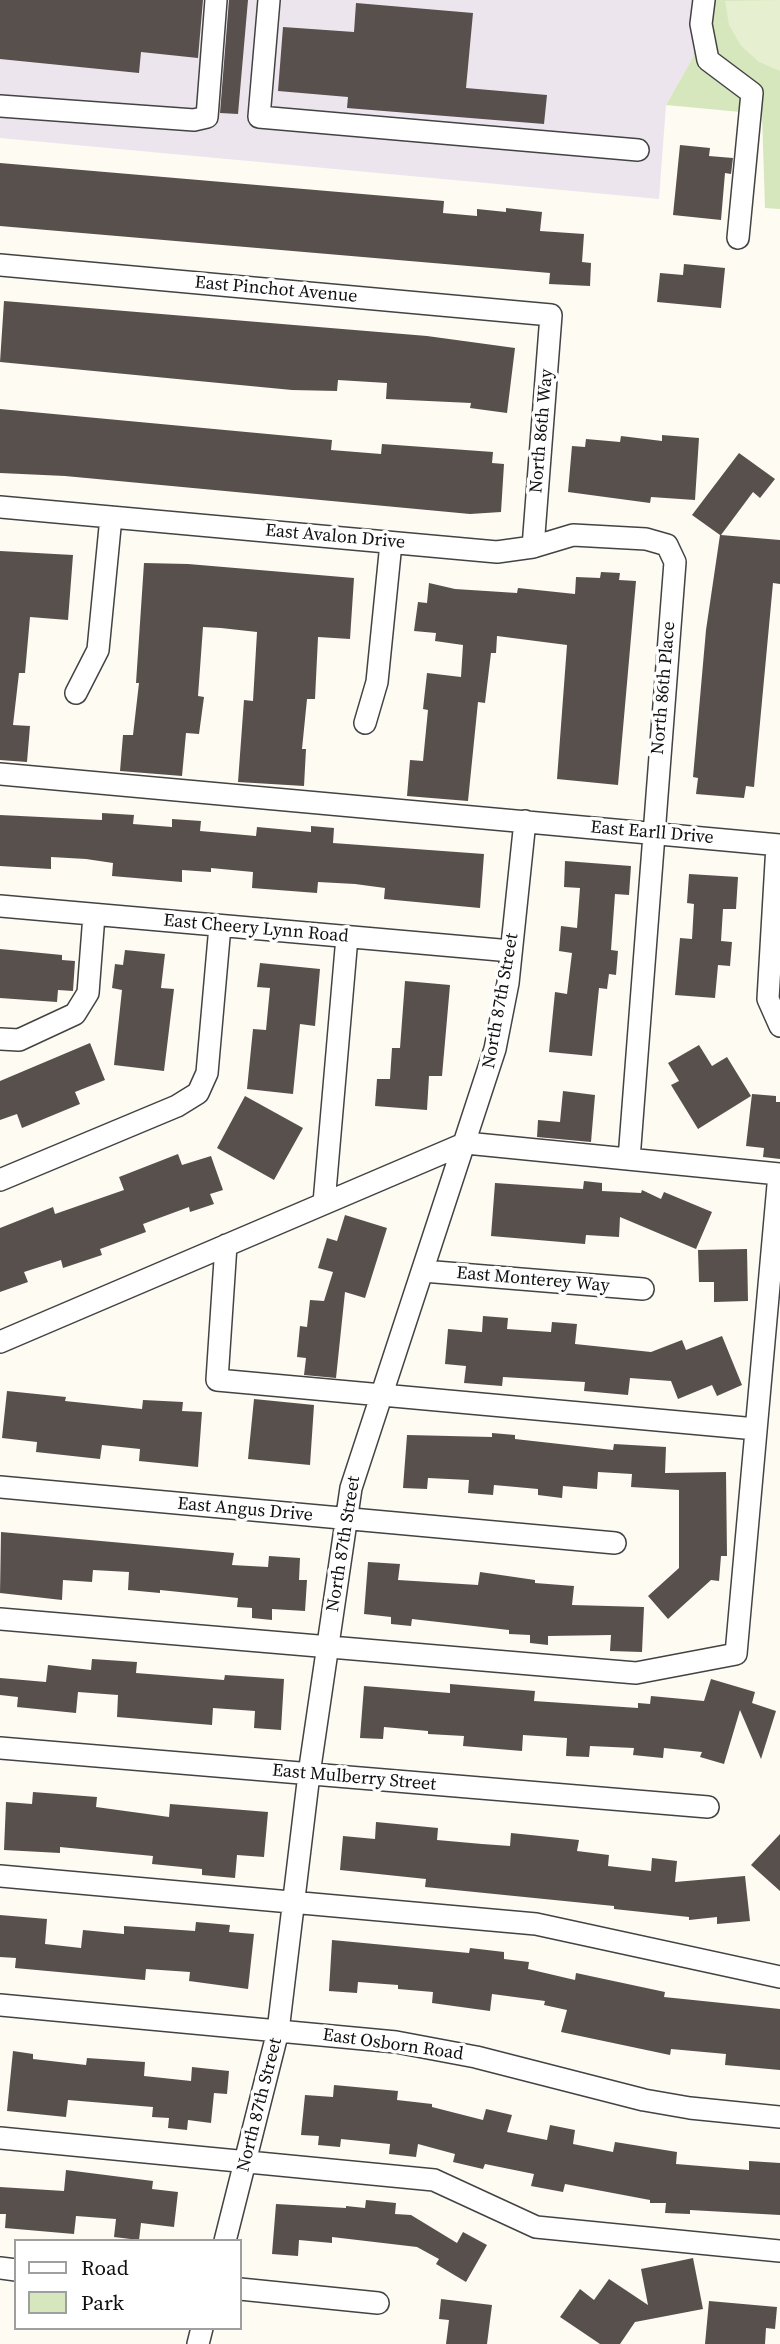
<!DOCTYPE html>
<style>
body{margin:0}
#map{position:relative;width:780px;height:2344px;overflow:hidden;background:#fefbf3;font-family:"Source Serif 4",serif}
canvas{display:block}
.legend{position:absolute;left:14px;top:2239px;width:228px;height:91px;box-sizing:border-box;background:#fff;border:2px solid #9f9f9f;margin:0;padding:9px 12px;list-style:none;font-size:21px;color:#101010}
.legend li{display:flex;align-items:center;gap:14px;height:35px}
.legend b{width:35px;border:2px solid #9f9f9f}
</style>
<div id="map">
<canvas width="780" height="2344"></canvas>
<ul class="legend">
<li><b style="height:9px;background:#fff"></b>Road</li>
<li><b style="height:19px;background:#d6e7be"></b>Park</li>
</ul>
</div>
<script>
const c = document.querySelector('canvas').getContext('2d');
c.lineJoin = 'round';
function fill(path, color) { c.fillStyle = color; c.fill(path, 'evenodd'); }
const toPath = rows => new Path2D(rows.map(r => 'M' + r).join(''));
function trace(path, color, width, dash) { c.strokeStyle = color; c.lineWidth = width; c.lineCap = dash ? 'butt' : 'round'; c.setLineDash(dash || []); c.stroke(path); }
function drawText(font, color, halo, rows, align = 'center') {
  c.font = font + ' "Source Serif 4",serif'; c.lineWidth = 7; c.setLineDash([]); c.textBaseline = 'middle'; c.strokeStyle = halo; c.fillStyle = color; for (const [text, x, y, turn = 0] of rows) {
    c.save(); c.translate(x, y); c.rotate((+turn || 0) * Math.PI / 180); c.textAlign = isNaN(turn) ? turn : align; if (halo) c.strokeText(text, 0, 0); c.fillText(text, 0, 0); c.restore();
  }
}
fill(toPath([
 [0,0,698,0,693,57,666,105,659,199,0,138]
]), '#ece5ed');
fill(toPath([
 [698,0,780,0,780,209,765,208,762,114,666,105,693,57]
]), '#d6e7be');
fill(toPath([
 [780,0,780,71,759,62,741,46,729,25,725,1]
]), '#e6efcf');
fill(toPath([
 [0,0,203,0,198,58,141,52,139,73,0,59],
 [229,0,248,0,238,114,220,113],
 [356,3,473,13,466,88,547,95,544,124,347,108,348,97,278,91,283,27,354,32],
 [680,145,710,148,709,156,733,158,731,174,725,173,721,220,673,215],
 [0,163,444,201,443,213,477,216,477,209,506,212,506,208,542,212,540,231,584,234,582,262,591,263,590,286,549,284,550,273,0,226],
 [684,264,725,268,721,308,657,302,660,273,683,275],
 [4,301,427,336,515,348,507,413,470,408,471,403,386,399,387,383,338,380,337,391,292,390,0,362],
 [0,409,332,440,331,450,381,454,382,444,493,452,492,463,504,464,501,512,470,514,65,476,0,473],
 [662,435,699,438,695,500,651,497,650,503,568,492,572,446,585,447,586,439,620,442,621,436,662,441],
 [739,453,775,479,760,498,753,492,721,535,780,540,780,584,773,583,754,787,746,786,744,798,696,794,698,778,693,777,706,630,720,535,692,515],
 [0,551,73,555,68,620,30,617,25,673,19,673,13,725,30,726,27,762,0,760],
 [144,563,188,564,354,578,350,639,318,637,315,699,307,699,302,749,306,749,304,786,238,782,244,700,253,701,257,632,221,628,203,627,198,696,204,697,199,734,186,733,182,776,120,771,123,735,133,735,139,683,136,683],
 [601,572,620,573,619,580,636,581,618,785,557,779,567,645,497,636,496,653,491,653,485,703,478,702,468,801,407,796,410,760,423,761,428,710,423,709,427,673,461,677,463,645,435,641,436,633,414,631,418,602,427,603,429,583,455,589,517,593,518,588,575,594,576,577,600,578],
 [102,813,134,815,133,824,172,827,172,819,201,821,200,831,256,836,257,827,311,832,311,826,334,828,333,843,484,854,480,908,384,899,385,888,355,884,318,882,317,893,252,888,253,872,211,868,211,872,182,870,182,882,112,876,113,863,86,859,51,857,51,869,0,866,0,815,102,820],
 [565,861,631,866,629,895,615,894,611,950,618,951,616,975,609,974,607,989,599,988,592,1056,549,1052,555,992,567,994,572,953,559,951,561,926,577,928,580,888,564,887],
 [689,874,738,877,736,909,723,909,721,941,732,942,730,966,718,965,715,998,675,995,680,938,692,939,694,904,687,903],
 [0,949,62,955,62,960,75,961,73,991,58,990,57,1002,0,998],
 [125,950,165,954,161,988,174,989,164,1071,114,1065,122,990,112,988,115,964,123,965],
 [260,963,320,969,315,1026,300,1024,293,1094,247,1089,253,1029,266,1030,270,988,257,987],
 [405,981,450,985,442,1076,429,1076,427,1110,375,1106,377,1079,390,1079,392,1048,400,1048],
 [90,1043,105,1080,75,1092,80,1104,22,1128,17,1114,0,1120,0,1081],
 [699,1045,712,1066,727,1057,751,1096,698,1129,671,1085,679,1081,668,1063],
 [563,1091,595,1095,591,1142,537,1137,538,1120,560,1122],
 [752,1094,776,1096,776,1102,780,1102,780,1159,763,1157,764,1148,746,1146],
 [245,1096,303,1128,274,1180,217,1148],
 [178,1154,182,1165,211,1156,223,1190,210,1194,214,1204,190,1212,189,1207,143,1224,146,1232,100,1249,102,1255,63,1268,61,1260,24,1272,28,1282,0,1292,0,1228,53,1207,55,1214,124,1190,119,1177],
 [584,1181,602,1183,602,1191,641,1193,642,1190,661,1199,664,1192,712,1212,696,1249,620,1217,619,1237,586,1235,585,1244,491,1236,495,1183,583,1189],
 [345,1215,387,1228,365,1298,345,1292,336,1378,304,1375,306,1358,297,1357,300,1326,307,1327,310,1300,324,1301,333,1272,318,1268,327,1238,337,1241],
 [747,1249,748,1301,714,1302,714,1282,699,1282,698,1250],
 [483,1316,508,1318,507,1329,551,1332,552,1322,577,1324,575,1344,651,1352,682,1340,686,1350,722,1336,742,1385,717,1396,712,1385,678,1399,671,1381,630,1378,628,1395,584,1391,585,1382,503,1377,502,1386,464,1383,466,1366,445,1364,448,1329,482,1332],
 [7,1391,66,1397,65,1401,142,1409,143,1400,183,1402,182,1411,202,1412,198,1467,139,1461,140,1449,102,1445,100,1459,36,1452,37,1442,2,1438],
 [254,1399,314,1405,310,1465,248,1459],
 [492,1433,515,1435,515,1439,613,1450,614,1444,666,1447,665,1473,726,1472,727,1556,721,1556,719,1581,711,1580,668,1619,648,1596,679,1568,679,1490,631,1487,632,1474,598,1472,597,1489,563,1486,562,1498,538,1495,538,1489,494,1485,493,1495,468,1493,469,1480,428,1478,427,1489,403,1488,407,1435,492,1437],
 [1,1532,234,1553,232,1565,268,1567,269,1556,300,1558,299,1580,307,1580,305,1611,272,1609,272,1620,252,1618,252,1608,237,1607,238,1598,160,1590,160,1593,128,1590,129,1572,93,1570,92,1582,63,1580,62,1600,0,1593],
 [368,1562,400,1564,398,1580,478,1585,480,1572,535,1580,535,1583,574,1586,572,1605,644,1607,642,1652,610,1651,611,1635,548,1636,548,1645,530,1643,530,1635,509,1634,509,1630,412,1619,411,1626,391,1624,391,1617,364,1614],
 [92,1659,137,1662,136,1673,224,1680,225,1675,284,1679,281,1730,254,1728,255,1711,213,1708,212,1725,117,1717,118,1695,78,1692,76,1713,17,1707,18,1697,0,1695,0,1678,46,1682,48,1665,91,1670],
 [711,1679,755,1692,752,1703,776,1711,761,1759,740,1710,724,1764,700,1757,702,1752,664,1748,663,1758,633,1755,634,1748,590,1746,589,1757,566,1756,567,1738,523,1735,522,1751,463,1746,464,1736,428,1734,428,1731,384,1727,383,1739,360,1738,364,1686,450,1693,450,1684,474,1686,535,1691,534,1701,638,1708,638,1703,650,1704,651,1696,704,1701],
 [33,1792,97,1797,96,1807,169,1817,170,1804,268,1812,264,1857,237,1855,235,1878,202,1875,202,1869,152,1864,153,1856,60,1847,60,1853,4,1850,6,1802,32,1804],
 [376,1822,438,1828,437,1840,482,1844,510,1846,511,1833,579,1840,577,1851,609,1855,608,1866,651,1871,652,1858,677,1861,675,1882,745,1876,750,1921,717,1924,717,1917,689,1920,689,1917,614,1909,614,1906,425,1887,426,1879,340,1870,343,1836,375,1839],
 [780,1834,780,1891,751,1865],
 [0,1915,47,1919,45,1944,81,1948,83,1930,124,1934,124,1926,195,1931,196,1922,230,1925,229,1932,254,1934,248,1989,189,1981,190,1972,146,1969,145,1980,15,1968,16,1958,0,1957],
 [332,1940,469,1953,470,1948,504,1952,504,1959,529,1962,528,1969,575,1980,576,1973,665,1992,664,1997,780,2009,780,2070,725,2065,726,2054,671,2049,670,2055,561,2032,567,2010,544,2005,545,2001,492,1994,490,2011,432,2003,433,1992,398,1989,398,1985,358,1982,357,1993,329,1991],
 [13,2051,33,2054,33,2059,86,2065,87,2058,145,2062,144,2076,191,2081,192,2067,229,2071,227,2094,214,2093,211,2123,188,2120,187,2130,168,2128,169,2118,152,2117,153,2107,68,2100,66,2117,7,2111],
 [334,2085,398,2091,397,2100,432,2104,432,2107,483,2120,486,2109,512,2115,507,2132,547,2140,550,2125,575,2130,573,2144,613,2152,615,2142,677,2152,676,2164,749,2170,749,2161,780,2163,780,2215,690,2210,690,2214,665,2213,666,2203,650,2203,650,2200,565,2184,563,2192,531,2186,534,2174,485,2164,483,2169,453,2162,455,2154,418,2144,416,2157,389,2154,390,2144,341,2139,340,2147,318,2145,319,2136,301,2135,305,2095,333,2097],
 [66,2170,153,2181,152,2189,178,2192,174,2227,141,2223,139,2240,114,2237,116,2219,76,2216,74,2234,5,2228,6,2214,0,2214,0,2187,64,2191],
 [366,2200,396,2203,395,2214,411,2215,457,2243,463,2232,487,2245,466,2282,436,2264,439,2259,417,2247,332,2237,332,2243,299,2240,298,2256,272,2254,276,2204,346,2208,346,2206,365,2208],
 [693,2258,703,2309,635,2322,620,2344,600,2344,560,2317,580,2289,594,2300,609,2279,648,2305,641,2269],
 [441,2299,492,2305,487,2344,446,2344,449,2320,439,2319],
 [709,2301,777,2307,775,2329,766,2328,765,2344,705,2344]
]), '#58504c');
const minor = toPath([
 [269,0,259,117,638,150],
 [704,0,701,24,708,60,752,93,738,238],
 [0,106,194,120,207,117,216,0],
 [0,265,551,315,533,547],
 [0,507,497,552,533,547,573,535,646,539,667,545,675,562,629,1159],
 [76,693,98,650,111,517],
 [365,723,377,682,391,543],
 [0,774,780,845],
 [777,845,768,999,780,1026],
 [0,906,511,951],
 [0,1039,19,1040,75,1014,88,993,94,915],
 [0,1180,177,1106,198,1093,207,1073,220,926],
 [324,1203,347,937],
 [226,1245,217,1380,756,1429],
 [423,1271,643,1289],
 [0,1342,466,1143,779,1174,736,1654,636,1673,0,1619],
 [0,1487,615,1543],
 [0,1748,708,1807],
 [0,1876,536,1924,780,1977],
 [0,2005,396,2042,476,2057,644,2100,690,2108,780,2117],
 [0,2138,434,2180,536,2227,780,2251],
 [225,2241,278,2031,309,1774,351,1488,495,1049,508,983,525,821],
 [0,2268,16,2270],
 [240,2289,378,2303],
 [198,2344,202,2328]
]);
trace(minor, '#434343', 24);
trace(minor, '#fff', 21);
drawText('18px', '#101010', '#fff', [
 ["East Pinchot Avenue",276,290,5],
 ["North 86th Way",542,431,-85],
 ["East Avalon Drive",335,537,5],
 ["North 86th Place",664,688,-85],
 ["East Earll Drive",652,833,5],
 ["East Cheery Lynn Road",256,929,5],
 ["North 87th Street",501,1001,-80],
 ["East Monterey Way",533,1280,5],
 ["East Angus Drive",245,1510,5],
 ["North 87th Street",344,1544,-81],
 ["East Mulberry Street",354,1778,5],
 ["East Osborn Road",393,2045,8],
 ["North 87th Street",260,2105,-76]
]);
</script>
